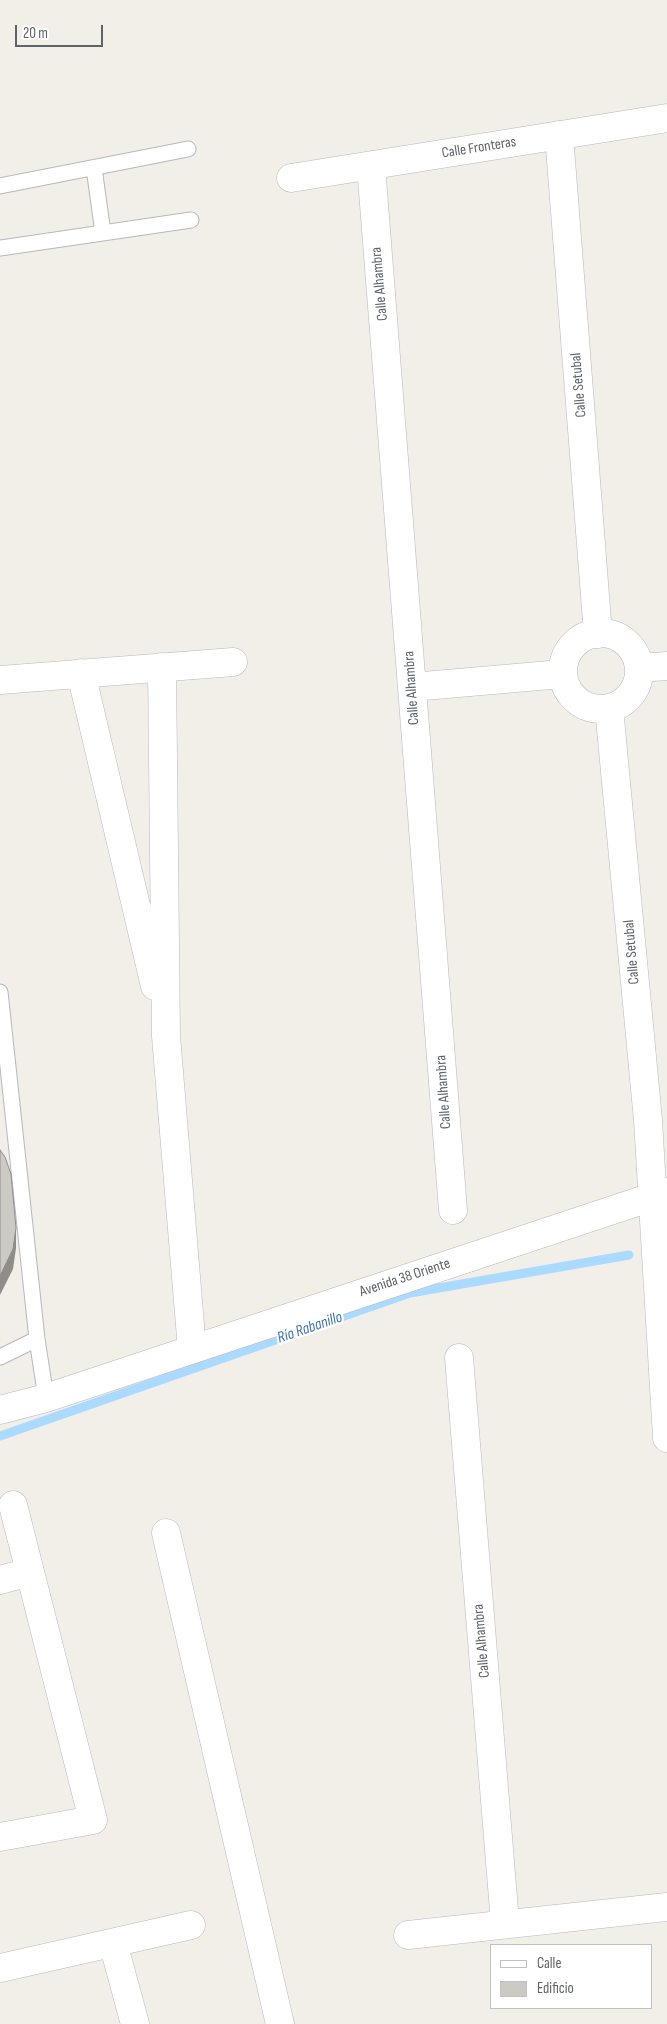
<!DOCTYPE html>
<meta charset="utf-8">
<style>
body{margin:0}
#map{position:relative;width:667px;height:2024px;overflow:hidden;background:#f1efe8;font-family:"Sofia Sans Condensed",sans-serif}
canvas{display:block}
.legend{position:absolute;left:490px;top:1944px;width:162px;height:65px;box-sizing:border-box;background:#fff;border:1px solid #bfc1c3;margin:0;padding:6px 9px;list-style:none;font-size:15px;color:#5f6368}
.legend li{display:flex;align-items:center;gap:10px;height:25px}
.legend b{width:25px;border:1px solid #bfc1c3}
.scale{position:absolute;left:15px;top:25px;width:88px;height:22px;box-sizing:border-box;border:2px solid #5f6368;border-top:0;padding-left:6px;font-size:15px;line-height:18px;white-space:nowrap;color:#5f6368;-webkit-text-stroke:4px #fff;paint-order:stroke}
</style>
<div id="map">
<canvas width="667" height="2024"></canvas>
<ul class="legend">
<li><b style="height:6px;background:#fff"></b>Calle</li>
<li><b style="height:14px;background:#cccac5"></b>Edificio</li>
</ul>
<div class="scale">20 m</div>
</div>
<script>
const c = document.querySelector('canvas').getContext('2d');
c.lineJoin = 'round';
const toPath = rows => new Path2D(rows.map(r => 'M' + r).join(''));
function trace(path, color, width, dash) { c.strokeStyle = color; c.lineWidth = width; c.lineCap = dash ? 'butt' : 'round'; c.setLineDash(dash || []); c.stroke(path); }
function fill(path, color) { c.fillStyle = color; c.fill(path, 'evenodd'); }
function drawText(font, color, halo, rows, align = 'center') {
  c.font = font + ' "Sofia Sans Condensed",sans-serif'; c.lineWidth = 4.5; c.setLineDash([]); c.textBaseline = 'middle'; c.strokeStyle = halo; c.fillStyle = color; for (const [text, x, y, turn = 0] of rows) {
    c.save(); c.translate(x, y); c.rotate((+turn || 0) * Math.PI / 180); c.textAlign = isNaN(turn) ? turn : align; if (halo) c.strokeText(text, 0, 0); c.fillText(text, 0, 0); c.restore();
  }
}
trace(toPath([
 [0,1436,410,1293,629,1255]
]), '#aadaff', 9);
const service = toPath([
 [94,168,103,233],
 [0,186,188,149],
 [0,248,191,220],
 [0,992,37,1339,46,1398],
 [0,1357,37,1339]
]);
const minor = toPath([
 [559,135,598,634],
 [371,166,453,1210],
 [291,178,667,118],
 '563 671a38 38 0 1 1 76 0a38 38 0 1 1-76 0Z',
 [162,667,166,1036,192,1349],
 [640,668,667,666],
 [81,673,155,986],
 [0,680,233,662],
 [412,687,562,674],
 [609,708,648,1120,667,1438],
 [459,1358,505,1923],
 [166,1533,280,2024],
 [0,1580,29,1572],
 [0,1837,93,1820,13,1505],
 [408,1935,667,1907],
 [113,1943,135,2024],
 [0,1968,191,1925]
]);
const tertiary = toPath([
 [0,1410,46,1398,667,1192]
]);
trace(service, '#b5b8bc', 17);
trace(minor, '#b5b8bc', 29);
trace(tertiary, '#b5b8bc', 29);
trace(service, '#fff', 15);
trace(minor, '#fff', 28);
trace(tertiary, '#fff', 28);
fill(toPath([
 [16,1228,16,1248,13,1269,0,1295,0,1276]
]), '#8f8d8a');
const building = toPath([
 [0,1150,5,1157,11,1174,16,1228,13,1249,0,1276,0,1150]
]);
fill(building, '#cccac5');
trace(building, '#8f8d8a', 1);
drawText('15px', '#5f6368', '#fff', [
 ["Calle Fronteras",479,148,-9],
 ["Calle Alhambra",380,284,-95],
 ["Calle Setubal",579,385,-95],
 ["Calle Alhambra",412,688,-94],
 ["Calle Setubal",632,952,-95],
 ["Calle Alhambra",444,1092,-94],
 ["Avenida 38 Oriente",405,1278,-18],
 ["Calle Alhambra",482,1641,-95]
]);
drawText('italic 16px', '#4174aa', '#fff', [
 ["Río Rabanillo",310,1328,-19]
]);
</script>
